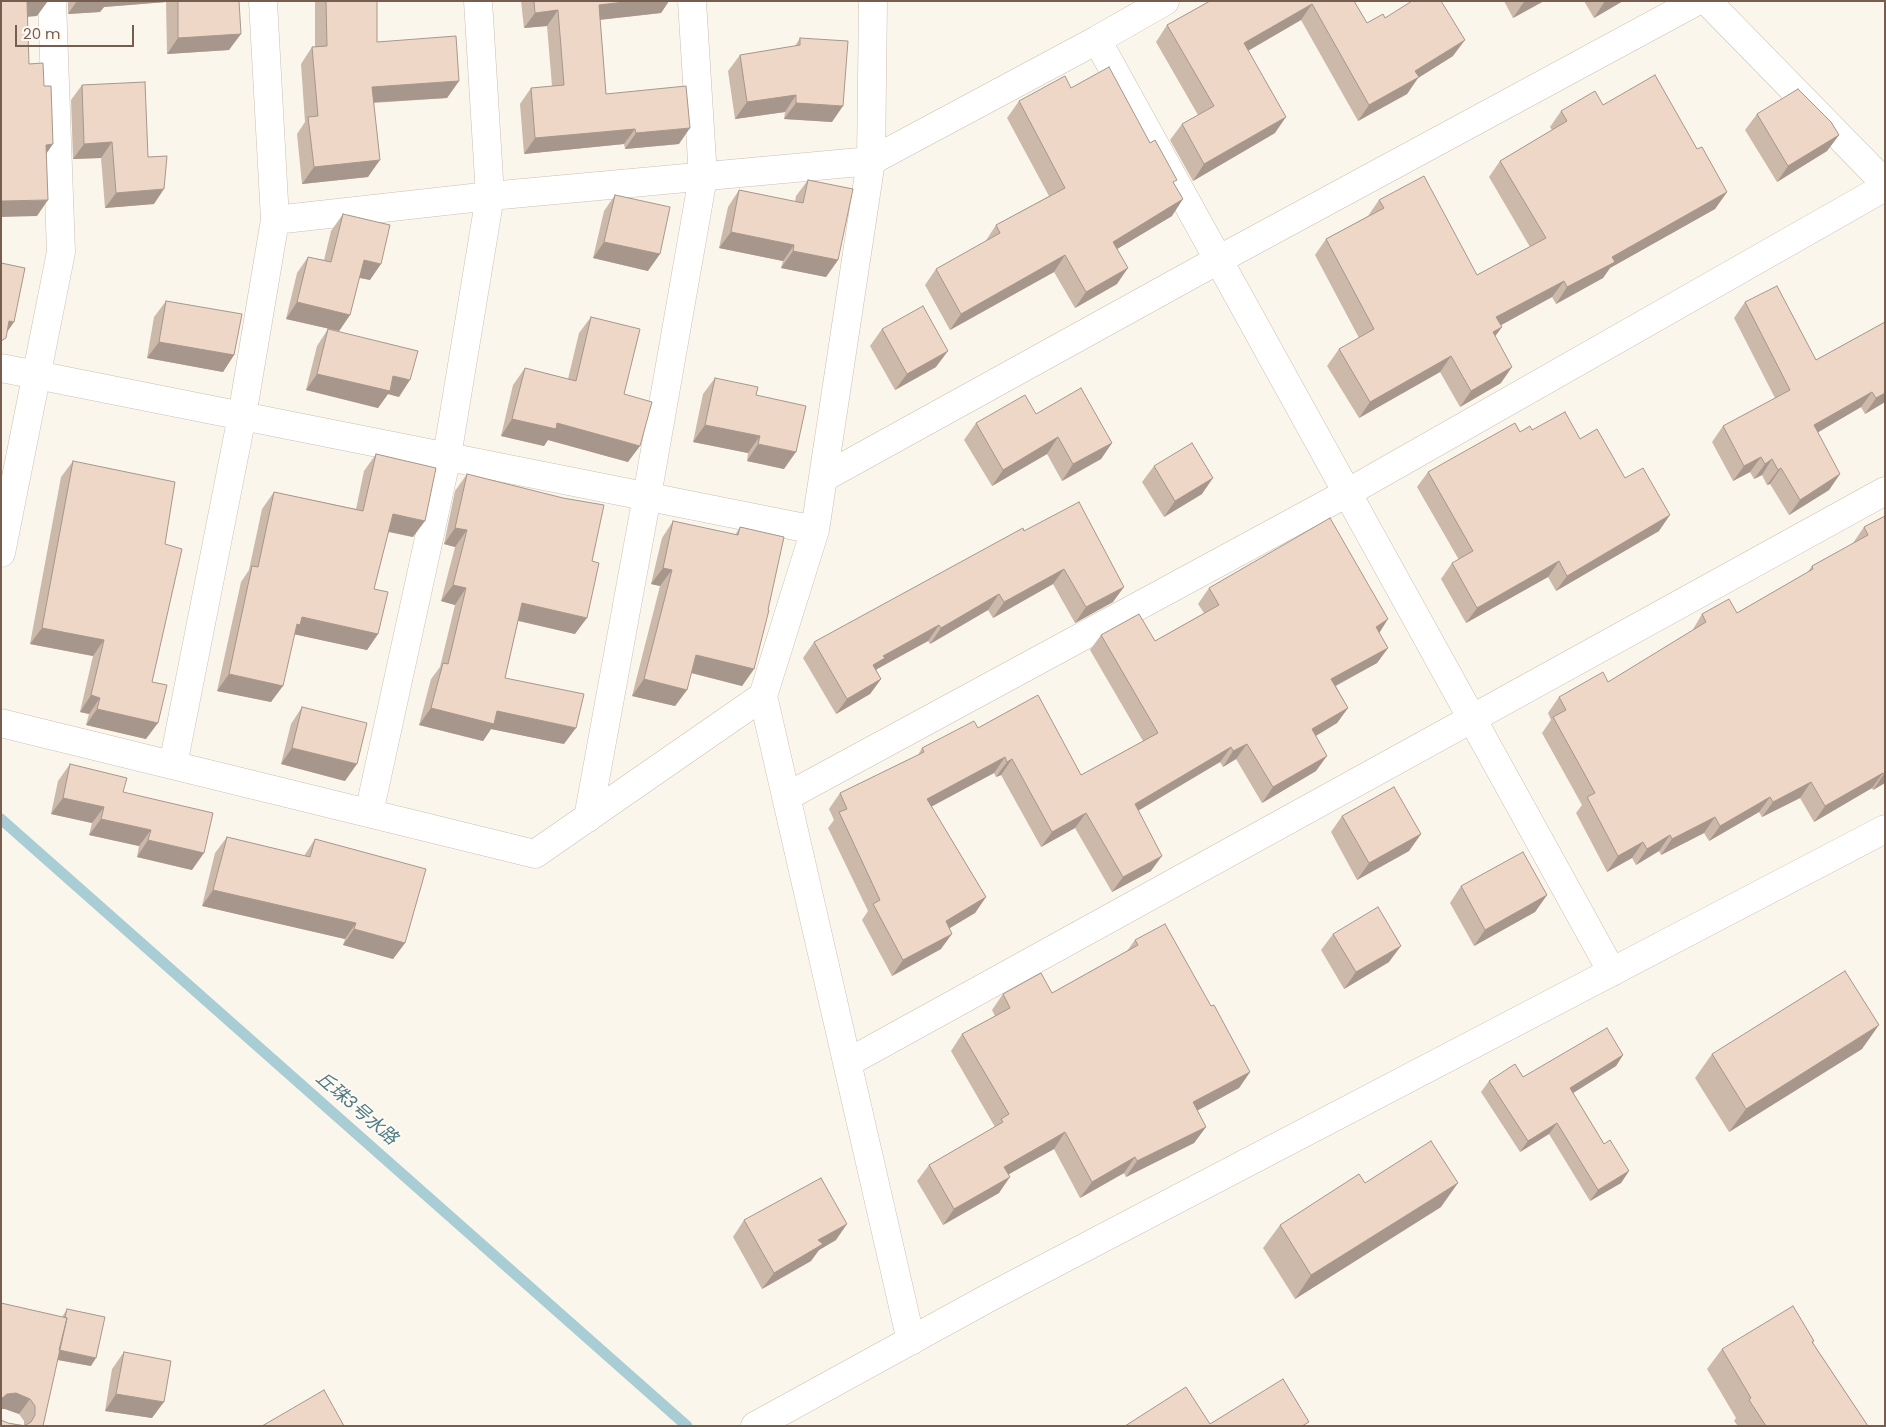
<!DOCTYPE html>
<meta charset="utf-8">
<style>
body{margin:0}
#map{position:relative;width:1886px;height:1427px;overflow:hidden;background:#fbf6ec;font-family:Poppins,sans-serif}
canvas{display:block}
.frame{position:absolute;inset:0;border:2px solid #755e50;pointer-events:none}
.scale{position:absolute;left:15px;top:25px;width:119px;height:22px;box-sizing:border-box;border:2px solid #755e50;border-top:0;padding-left:6px;font-size:15px;line-height:18px;white-space:nowrap;color:#755e50;-webkit-text-stroke:4px #fefaf3;paint-order:stroke}
</style>
<div id="map">
<canvas width="1886" height="1427"></canvas>
<div class="frame"></div>
<div class="scale">20 m</div>
</div>
<script>
const c = document.querySelector('canvas').getContext('2d');
c.lineJoin = 'round';
const toPath = rows => new Path2D(rows.map(r => 'M' + r).join(''));
function trace(path, color, width, dash) { c.strokeStyle = color; c.lineWidth = width; c.lineCap = dash ? 'butt' : 'round'; c.setLineDash(dash || []); c.stroke(path); }
function fill(path, color) { c.fillStyle = color; c.fill(path, 'evenodd'); }
function drawText(font, color, halo, rows, align = 'center') {
  c.font = font + ' Poppins,"Noto Sans JP",sans-serif'; c.lineWidth = 4; c.setLineDash([]); c.textBaseline = 'middle'; c.strokeStyle = halo; c.fillStyle = color; for (const [text, x, y, turn = 0] of rows) {
    c.save(); c.translate(x, y); c.rotate((+turn || 0) * Math.PI / 180); c.textAlign = isNaN(turn) ? turn : align; if (halo) c.strokeText(text, 0, 0); c.fillText(text, 0, 0); c.restore();
  }
}
trace(toPath([
 [1,819,687,1426]
]), '#a9cdd5', 11);
const minor = toPath([
 [873,1,871,161,815,530,763,696,911,1341],
 [1707,1,1885,183],
 [1097,40,1612,972],
 [275,220,490,196,871,161,1097,40,1165,1],
 [1,368,815,530],
 [823,478,1218,260,1697,1],
 [1,553,61,252,52,1],
 [1,723,535,854,763,696],
 [173,765,242,416,275,220,263,1],
 [786,797,1347,493,1885,187],
 [369,813,447,456,490,196,478,1],
 [588,818,647,496,703,177,692,1],
 [847,1063,1885,491],
 [755,1426,990,1297,1885,829]
]);
trace(minor, '#cdbeb2', 29);
trace(minor, '#fff', 28);
fill(toPath([
 [68,1,239,1,229,50,167,54,166,2,104,7,100,12,68,14],
 [315,1,377,1,377,42,459,81,447,98,374,103,368,177,302,184,297,134,305,122,301,64,312,47,315,47],
 [521,1,669,1,661,13,600,20,606,94,679,144,625,149,624,144,524,154,520,104,531,88,552,86,547,26,524,28],
 [1210,1,1354,1,1367,23,1385,18,1453,56,1418,78,1407,94,1358,121,1301,20,1248,51,1275,133,1193,181,1170,140,1182,124,1198,115,1156,42,1167,25],
 [1504,1,1544,1,1513,18],
 [1584,1,1623,1,1594,18],
 [800,38,832,122,784,119,785,112,735,119,728,71,740,55,795,46],
 [82,85,148,157,154,204,105,208,101,158,73,159,71,100],
 [1071,88,1150,143,1174,184,1172,216,1117,249,1117,284,1075,308,1054,272,950,330,925,285,936,269,985,242,996,225,1049,196,1007,118,1019,101],
 [1603,105,1697,149,1727,192,1715,209,1610,268,1603,278,1556,304,1552,297,1501,325,1502,327,1495,336,1501,383,1460,407,1440,372,1359,418,1327,366,1339,349,1359,338,1315,255,1326,239,1368,216,1379,200,1477,275,1530,247,1489,177,1500,161,1552,130,1550,127,1561,111],
 [1757,114,1839,135,1827,151,1777,182,1745,130],
 [808,180,838,260,826,277,781,268,783,261,719,248,728,207,739,190,795,202,796,196],
 [615,195,648,271,593,258,604,211],
 [343,214,370,280,359,278,350,315,339,331,286,319,297,273,308,257,324,260,331,231],
 [166,301,234,355,223,372,147,358,154,317],
 [1745,302,1816,360,1885,322,1885,402,1865,414,1861,407,1817,433,1840,474,1829,490,1789,515,1770,484,1767,485,1762,475,1754,479,1750,472,1733,481,1712,442,1723,426,1775,398,1734,318],
 [591,317,624,394,628,462,548,440,544,446,501,436,513,385,525,368,568,379,579,333],
 [328,329,399,397,388,394,378,408,306,390,317,346],
 [882,329,936,367,895,390,870,346],
 [715,378,756,395,784,469,747,461,748,453,693,442,703,394],
 [1036,414,1112,443,1101,459,1062,481,1047,454,992,486,964,440,976,423],
 [1532,430,1580,439,1625,478,1659,531,1556,591,1548,577,1466,623,1441,579,1452,563,1459,560,1417,487,1428,472],
 [376,454,413,537,388,532,374,589,378,634,367,650,294,634,271,702,217,691,241,582,249,570,262,509,274,492,356,509,364,471],
 [73,461,165,544,146,739,86,725,89,714,80,712,93,656,30,644,61,477],
 [1154,466,1202,494,1164,517,1142,482],
 [467,474,575,634,518,621,505,678,564,744,491,729,483,741,419,725,431,679,440,667,455,605,441,601,455,547,444,544,455,491],
 [1885,516,1885,783,1873,790,1872,788,1814,822,1800,798,1762,817,1759,812,1709,841,1704,833,1661,855,1659,851,1636,865,1632,858,1607,872,1576,813,1582,805,1542,733,1551,720,1548,713,1559,697,1608,682,1692,631,1702,614,1737,613,1807,573,1812,566,1853,544,1853,543,1864,527],
 [673,521,735,535,740,527,754,669,742,686,691,673,687,690,675,706,632,696,660,586,651,584,662,538],
 [1024,531,1113,602,1075,623,1053,584,993,618,988,610,930,644,928,641,877,669,876,670,881,679,870,694,836,714,803,658,814,642],
 [1209,588,1379,633,1388,648,1377,663,1336,686,1348,708,1337,723,1316,736,1316,771,1262,803,1236,759,1223,767,1220,762,1138,811,1151,871,1112,892,1075,828,1041,847,1001,775,996,777,994,773,931,806,986,897,975,913,949,928,941,949,892,976,862,920,868,911,828,828,834,820,829,809,840,793,918,755,922,748,978,728,1081,775,1143,741,1090,650,1101,635,1155,641,1204,613,1198,604],
 [302,707,345,781,281,764,291,724],
 [70,764,123,792,192,870,137,857,139,846,89,835,92,823,51,814,58,781],
 [1342,816,1421,834,1409,851,1357,880,1331,832],
 [227,837,304,856,315,839,405,943,393,959,343,945,345,939,202,906,215,853],
 [1461,886,1547,895,1535,912,1474,946,1450,903],
 [1333,934,1389,962,1344,989,1321,950],
 [1135,940,1211,1006,1250,1072,1239,1088,1197,1110,1206,1127,1194,1143,1126,1177,1124,1173,1080,1198,1054,1149,1009,1174,999,1193,943,1225,917,1181,929,1165,995,1127,951,1051,962,1034,995,1016,992,1010,1003,994,1052,993,1127,951],
 [1862,1049,1729,1132,1695,1078,1712,1054],
 [1623,1055,1616,1066,1573,1093,1604,1144,1629,1171,1621,1183,1590,1201,1549,1134,1520,1152,1481,1092,1489,1081,1523,1077],
 [1365,1183,1441,1207,1295,1299,1263,1248,1280,1225],
 [744,1220,836,1240,819,1250,811,1261,762,1289,733,1237],
 [67,1309,91,1366,57,1360,43,1426,1,1426,8,1423,24,1425,24,1421,19,1414,5,1409],
 [1814,1341,1813,1343,1868,1426,1738,1426,1734,1421,1736,1418,1707,1369,1722,1349],
 [124,1352,152,1418,105,1411,112,1369]
]), '#cdb9aa');
fill(toPath([
 [36,1,48,1,37,16,15,18,27,2],
 [77,1,167,1,166,2,104,7,100,12,68,14],
 [633,1,669,1,661,13,588,21,599,5],
 [1525,1,1544,1,1513,18,1524,2],
 [1605,1,1623,1,1594,18],
 [1312,4,1301,20,1232,60,1244,43],
 [558,10,547,26,524,28,535,13],
 [241,34,229,50,167,54,178,38],
 [1465,40,1453,56,1418,78,1407,94,1358,121,1369,105,1415,71],
 [459,81,447,98,361,103,372,87],
 [796,95,785,112,735,119,747,102],
 [796,103,843,106,832,122,784,119],
 [1286,117,1275,133,1193,181,1204,164],
 [690,128,679,144,625,149,636,133],
 [635,129,624,144,524,154,535,138],
 [1839,135,1827,151,1777,182,1788,166],
 [112,142,101,158,73,159,84,144],
 [53,144,42,160,46,145],
 [380,160,368,177,302,184,314,167],
 [164,189,154,204,105,208,116,193],
 [1727,192,1715,209,1610,268,1603,278,1556,304,1567,287,1612,257],
 [1183,199,1172,216,1102,258,1113,242],
 [48,200,37,216,1,217,1,201],
 [731,232,794,245,783,261,719,248],
 [604,242,660,254,648,271,593,258],
 [793,251,838,260,826,277,781,268],
 [1065,255,1054,272,950,330,961,314],
 [364,260,381,264,370,280,352,276],
 [1128,268,1117,284,1075,308,1086,292],
 [1564,281,1552,297,1485,334,1496,317],
 [297,302,350,315,339,331,286,319],
 [9,321,14,322,3,338],
 [1502,327,1490,343,1493,332],
 [159,342,234,355,223,372,147,358],
 [948,351,936,367,895,390,907,374],
 [1451,356,1440,372,1359,418,1370,402],
 [1512,367,1501,383,1460,407,1471,391],
 [317,374,393,376,410,380,399,397,388,394,378,408,306,390],
 [1872,392,1861,407,1803,441,1814,425],
 [1885,393,1885,402,1865,414,1876,398],
 [512,419,557,423,640,446,628,462,548,440,544,446,501,436],
 [705,425,760,436,748,453,693,442],
 [1058,437,1047,454,992,486,1003,470],
 [1112,443,1101,459,1062,481,1073,464],
 [758,444,796,452,784,469,747,461],
 [1761,457,1750,472,1733,481,1744,466],
 [1772,459,1762,475,1754,479,1765,464],
 [1781,468,1770,484,1767,485,1778,470],
 [1840,474,1829,490,1789,515,1800,500],
 [1213,478,1202,494,1164,517,1175,501],
 [393,514,425,521,413,537,381,530],
 [1670,515,1659,531,1556,591,1567,576],
 [455,528,467,530,455,547,444,544],
 [1559,561,1548,577,1466,623,1477,608],
 [663,568,672,570,660,586,651,584],
 [1064,569,1053,584,993,618,1004,602],
 [453,585,466,588,455,605,441,601],
 [1124,587,1113,602,1075,623,1086,607],
 [999,594,988,610,930,644,941,628],
 [522,603,587,618,575,634,511,619],
 [302,617,378,634,367,650,293,634,285,641],
 [1388,619,1378,635,1376,627],
 [939,625,928,641,877,669,874,674,873,665,883,656],
 [42,628,104,640,93,656,30,644],
 [1388,648,1377,663,1320,694,1331,679],
 [696,655,754,669,742,686,684,671],
 [229,674,283,686,271,702,217,691],
 [644,679,687,690,675,706,632,696],
 [881,679,870,694,836,714,847,699],
 [91,695,100,698,89,714,80,712],
 [431,708,497,711,576,728,564,744,491,729,483,741,419,725],
 [1348,708,1337,723,1302,744,1312,729],
 [97,709,158,723,146,739,86,725],
 [1247,744,1236,759,1223,767,1233,751],
 [1231,747,1220,762,1124,819,1135,804],
 [292,748,357,764,345,781,281,764],
 [1327,756,1316,771,1262,803,1273,787],
 [1005,757,994,773,916,815,927,799],
 [1012,759,1001,775,996,777,1007,762],
 [1883,773,1872,788,1814,822,1825,806],
 [1884,774,1885,774,1885,783,1873,790],
 [1811,782,1800,798,1762,817,1773,802],
 [1770,797,1759,812,1709,841,1720,826],
 [63,798,104,807,92,823,51,814],
 [1086,813,1075,828,1041,847,1052,832],
 [1715,817,1704,833,1661,855,1672,839],
 [101,819,151,830,139,846,89,835],
 [1421,834,1409,851,1357,880,1369,863],
 [1670,835,1659,851,1636,865,1647,849],
 [148,840,204,853,192,870,137,857],
 [1643,842,1632,858,1607,872,1618,856],
 [1162,856,1151,871,1112,892,1123,877],
 [213,890,356,923,345,939,202,906],
 [1547,895,1535,912,1474,946,1485,930],
 [986,897,975,913,935,937,946,921],
 [354,929,405,943,393,959,343,945],
 [952,934,941,949,892,976,903,960],
 [1401,946,1389,962,1344,989,1356,972],
 [1879,1025,1862,1049,1729,1132,1746,1109],
 [1623,1055,1616,1066,1562,1100,1570,1088],
 [1250,1072,1239,1088,1182,1119,1193,1102],
 [1557,1123,1549,1134,1520,1152,1528,1141],
 [1206,1127,1194,1143,1126,1177,1137,1161],
 [1065,1132,1054,1149,993,1183,1004,1167],
 [1135,1157,1124,1173,1080,1198,1092,1182],
 [1629,1171,1621,1183,1590,1201,1598,1190],
 [1010,1177,999,1193,943,1225,954,1209],
 [1458,1183,1441,1207,1295,1299,1311,1275],
 [847,1224,836,1240,819,1250,811,1261,762,1289,774,1273,818,1240],
 [59,1350,96,1358,91,1366,53,1359],
 [16,1393,30,1399,19,1414,5,1409,1,1409,1,1399,7,1394],
 [116,1394,164,1402,152,1418,105,1411]
]), '#a7968b');
const building = toPath([
 [1,1,36,1,27,2,29,64,43,63,44,86,51,86,53,144,46,145,48,200,1,201,1,1],
 [178,1,239,1,241,34,178,38,178,1],
 [326,1,377,1,377,42,456,36,459,81,372,87,380,160,314,167,308,117,318,116,312,47,327,46,326,1],
 [534,1,633,1,599,5,606,94,686,86,690,128,636,133,635,129,535,138,531,88,564,85,558,10,535,13,534,1],
 [1210,1,1354,1,1367,23,1383,14,1385,18,1412,1,1441,1,1465,40,1415,71,1419,77,1369,105,1312,4,1244,43,1286,117,1204,164,1182,124,1214,106,1167,25,1210,1],
 [800,38,848,41,843,106,796,103,796,95,747,102,740,55,800,45,800,38],
 [1109,67,1150,143,1155,140,1177,180,1173,182,1183,199,1113,242,1128,268,1086,292,1065,255,961,314,936,269,1000,233,996,225,1065,188,1019,101,1065,76,1071,88,1109,67],
 [1655,75,1697,149,1702,147,1727,192,1612,257,1615,262,1567,287,1564,281,1496,317,1502,327,1493,332,1512,367,1471,391,1451,356,1370,402,1339,349,1374,329,1326,239,1384,208,1379,200,1424,176,1477,275,1546,238,1500,161,1567,121,1561,111,1595,91,1603,105,1655,75],
 [145,82,148,157,167,156,164,189,116,193,112,142,84,144,82,85,145,82],
 [1798,89,1831,122,1839,135,1788,166,1757,114,1798,89],
 [808,180,853,189,838,260,793,251,794,245,731,232,739,190,803,203,808,180],
 [615,195,670,207,660,254,604,242,615,195],
 [343,214,390,225,381,264,364,260,350,315,297,302,308,257,331,262,343,214],
 [1,263,25,268,14,322,9,321,6,338,1,341,1,263],
 [1777,286,1816,360,1885,322,1885,393,1876,398,1872,392,1814,425,1840,474,1800,500,1781,468,1778,470,1772,459,1765,464,1761,457,1744,466,1723,426,1790,390,1745,302,1777,286],
 [166,301,242,314,234,355,159,342,166,301],
 [923,306,948,351,907,374,882,329,923,306],
 [591,317,640,329,624,394,652,402,640,446,557,423,556,429,512,419,525,368,576,381,591,317],
 [328,329,418,351,410,380,393,376,390,391,317,374,328,329],
 [715,378,758,387,756,395,806,406,796,452,758,444,760,436,705,425,715,378],
 [1081,388,1112,443,1073,464,1058,437,1003,470,976,423,1025,395,1036,414,1081,388],
 [1565,412,1580,439,1597,429,1625,478,1643,468,1670,515,1567,576,1559,561,1477,608,1452,563,1473,551,1428,472,1515,423,1520,432,1530,426,1532,430,1565,412],
 [1192,443,1213,478,1175,501,1154,466,1192,443],
 [376,454,436,468,425,521,393,514,374,589,388,592,378,634,302,617,300,625,297,624,283,686,229,674,252,566,258,567,274,492,363,511,376,454],
 [73,461,175,482,165,544,182,549,152,682,167,685,158,723,97,709,100,698,91,695,104,640,42,628,73,461],
 [467,474,563,498,604,505,592,561,599,563,587,618,522,603,505,678,584,694,576,728,497,711,494,724,431,708,443,663,448,664,466,588,453,585,467,530,455,528,467,474],
 [1079,502,1124,587,1086,607,1064,569,1004,602,999,594,941,628,939,625,883,656,885,658,873,665,881,679,847,699,814,642,1023,528,1024,531,1079,502],
 [1885,516,1885,774,1884,774,1883,773,1825,806,1811,782,1773,802,1770,797,1720,826,1715,817,1672,839,1670,835,1647,849,1643,842,1618,856,1587,797,1595,793,1553,717,1566,710,1559,697,1603,672,1608,682,1706,622,1702,614,1729,599,1737,613,1813,569,1812,566,1868,535,1864,527,1885,516],
 [1330,518,1388,619,1376,627,1388,648,1331,679,1348,708,1312,729,1327,756,1273,787,1247,744,1233,751,1231,747,1135,804,1162,856,1123,877,1086,813,1052,832,1012,759,1007,762,1005,757,927,799,986,897,946,921,952,934,903,960,873,904,880,900,839,812,847,809,840,793,924,752,922,748,974,721,978,728,1038,695,1081,775,1158,733,1101,635,1139,614,1155,641,1219,605,1209,588,1330,518],
 [673,521,738,535,740,527,784,537,768,610,769,610,754,669,696,655,687,690,644,679,672,570,663,568,673,521],
 [302,707,367,723,357,764,292,748,302,707],
 [70,764,127,778,123,792,213,813,204,853,148,840,151,830,101,819,104,807,63,798,70,764],
 [1394,787,1421,834,1369,863,1342,816,1394,787],
 [227,837,310,857,315,839,426,869,405,943,354,929,356,923,213,890,227,837],
 [1523,852,1547,895,1485,930,1461,886,1523,852],
 [1378,907,1401,946,1356,972,1333,934,1378,907],
 [1165,924,1211,1006,1214,1005,1250,1072,1193,1102,1206,1127,1137,1161,1135,1157,1092,1182,1065,1132,1004,1167,1010,1177,954,1209,929,1165,1003,1122,1001,1119,1009,1114,962,1034,1010,1008,1003,994,1041,973,1052,993,1138,945,1135,940,1165,924],
 [1845,971,1879,1025,1746,1109,1712,1054,1845,971],
 [1607,1028,1623,1055,1570,1088,1604,1144,1610,1140,1629,1171,1598,1190,1557,1123,1528,1141,1489,1081,1515,1064,1523,1077,1607,1028],
 [1431,1141,1458,1183,1311,1275,1280,1225,1359,1174,1365,1183,1431,1141],
 [821,1178,847,1224,818,1240,823,1244,774,1273,744,1220,821,1178],
 [1,1303,67,1318,43,1426,1,1426,1,1420,8,1423,24,1426,31,1422,35,1415,35,1406,30,1399,16,1393,7,1394,1,1399,1,1303],
 [1793,1306,1814,1341,1812,1342,1868,1426,1766,1426,1749,1400,1751,1398,1722,1349,1793,1306],
 [67,1309,105,1317,96,1358,59,1350,67,1318,65,1317,67,1309],
 [124,1352,171,1361,164,1402,116,1394,124,1352],
 [1283,1379,1309,1422,1302,1426,1125,1426,1186,1387,1210,1424,1283,1379],
 [324,1390,344,1426,262,1426,324,1390]
]);
fill(building, '#eed7c6');
trace(building, '#a7968b', 1);
drawText('italic 18px', '#4c7b86', '#fefaf3', [
 ["丘珠3号水路",356,1109,41]
]);
</script>
